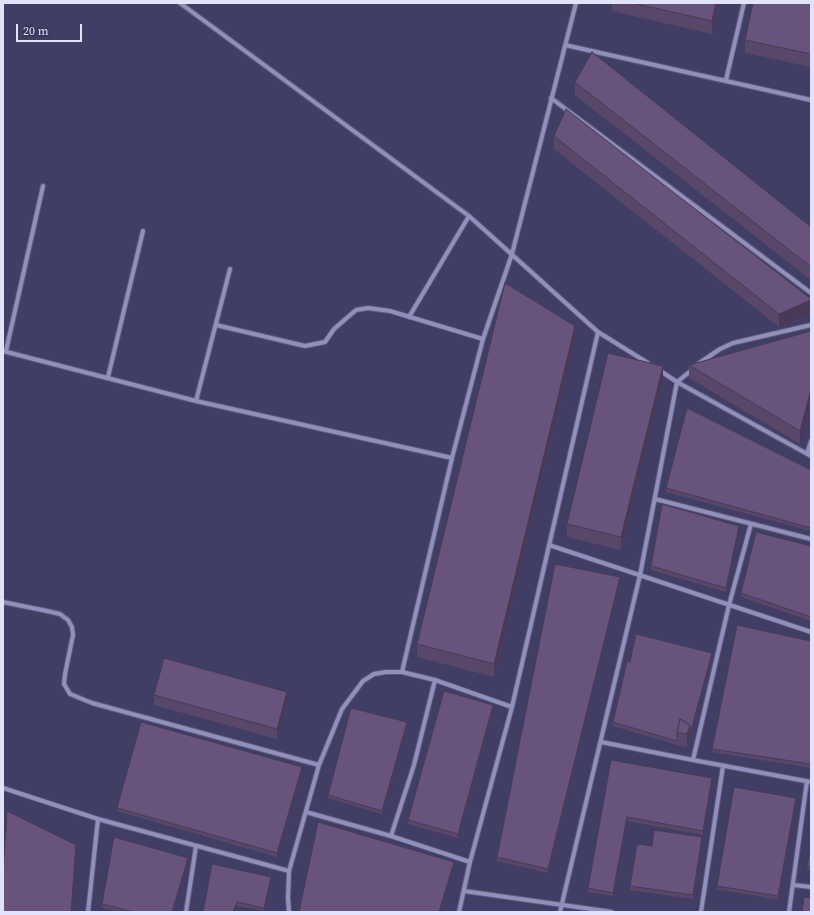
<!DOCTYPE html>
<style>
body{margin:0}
#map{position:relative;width:814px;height:915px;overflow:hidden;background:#413e65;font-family:"Source Serif 4",serif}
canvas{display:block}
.frame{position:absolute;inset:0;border:4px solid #e3e2fb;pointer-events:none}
.scale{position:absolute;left:16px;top:24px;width:66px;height:18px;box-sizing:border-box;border:2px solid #e3e2fb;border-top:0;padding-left:5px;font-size:12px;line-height:14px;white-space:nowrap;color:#e3e2fb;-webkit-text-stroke:3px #37335a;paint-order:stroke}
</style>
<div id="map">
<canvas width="814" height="915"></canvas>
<div class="frame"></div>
<div class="scale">20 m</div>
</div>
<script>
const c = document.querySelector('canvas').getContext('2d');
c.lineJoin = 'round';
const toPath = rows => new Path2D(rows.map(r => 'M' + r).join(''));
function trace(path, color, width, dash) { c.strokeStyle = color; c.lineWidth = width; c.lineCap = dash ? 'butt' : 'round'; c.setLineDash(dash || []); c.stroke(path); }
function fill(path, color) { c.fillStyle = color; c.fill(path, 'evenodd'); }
const minor = toPath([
 [180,3,469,216,598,332,648,363],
 [565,45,811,100],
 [726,80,744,3],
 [551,98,811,293],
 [409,317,469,216],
 [216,325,305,346,325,342,334,329,356,310,368,308,390,311,483,339],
 [3,351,196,401,452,458],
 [6,351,43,186],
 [698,364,720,349,733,343,811,325],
 [659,370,677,382,811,456],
 [108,377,143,231],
 [196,401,230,269],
 [807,454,811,441],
 [655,499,811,539],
 [549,545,811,632],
 [3,602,47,611,60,614,68,620,72,627,73,635,65,674,64,684,70,694,92,703,319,765],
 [402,672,452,458,483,339,512,254,576,3],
 [601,742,693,760,811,782],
 [693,760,729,605,751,524],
 [3,788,98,819,289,871],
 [306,812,391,836,470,862],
 [391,836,414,765,435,680],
 [793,885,811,887],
 [464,891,612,912],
 [88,912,98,819],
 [186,912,196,846],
 [289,912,288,898,289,871,319,765,342,709,363,681,374,674,386,672,402,672,435,680,512,707],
 [459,912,470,862,512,707,598,332],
 [560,912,640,575,677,382,693,369],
 [701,912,723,766],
 [789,912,807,781]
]);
trace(minor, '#5c597b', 6);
trace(minor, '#918fbc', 4);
fill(toPath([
 [612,3,719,3,712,34,612,11],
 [811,3,811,67,745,53,745,40],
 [575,82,811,227,811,280,575,95],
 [554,136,811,299,811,313,779,327,554,149],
 [811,331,800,444,689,378,689,365],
 [575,339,494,677,417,657,417,644],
 [663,379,621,550,567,537,567,524],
 [811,470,811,531,666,492,666,488],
 [739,530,726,592,651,570,651,566],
 [811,546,811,621,741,597,741,593],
 [620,580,548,873,497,861,497,857],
 [811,641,811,768,712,752,712,749],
 [712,656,687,747,677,745,613,726,613,722,630,662],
 [154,695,287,702,277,739,154,705],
 [493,709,458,838,408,824,408,820],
 [407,726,382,814,328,798,328,795],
 [611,760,712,782,703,835,627,821,613,896,588,892,588,888],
 [302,771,277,857,117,811,117,808],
 [796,801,778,900,717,889,717,886],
 [702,840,693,899,630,890,630,886,652,846],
 [811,843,811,871,807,870],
 [188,861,173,912,119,912,102,908,102,904],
 [271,881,264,911,237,906,235,912,203,912]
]), '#59476a');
fill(toPath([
 [716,3,719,3,712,34,712,21],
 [811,300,811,313,779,327,779,314],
 [575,326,575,339,494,677,494,664],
 [663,366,663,379,621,550,621,537],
 [811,389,811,402,800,444,800,431],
 [739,526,739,530,726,592,726,588],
 [620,577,620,580,548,873,548,869],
 [712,653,712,656,687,747,687,734],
 [287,692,287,702,277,739,277,729],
 [493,705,493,709,458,838,458,834],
 [407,722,407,726,382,814,382,811],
 [302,767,302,771,277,857,277,853],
 [712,778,712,782,703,835,703,831],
 [796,798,796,801,778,900,778,896],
 [627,817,627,821,613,896,613,893],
 [702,837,702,840,693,899,693,895],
 [188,858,188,861,173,912,172,912],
 [454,862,454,866,440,912,439,912],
 [271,877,271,881,264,911,264,908],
 [237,902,237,906,235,912,233,912]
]), '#483a56');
const building = toPath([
 [633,3,716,3,712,21,633,3],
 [753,3,811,3,811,54,745,40,753,3],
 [592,52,811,227,811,267,575,82,592,52],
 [566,109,811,299,811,300,779,314,554,136,566,109],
 [505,283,575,326,494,664,417,644,505,283],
 [811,331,811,389,800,431,689,365,811,331],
 [608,353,663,366,621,537,567,524,608,353],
 [687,408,811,470,811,528,666,488,687,408],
 [662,504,739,526,726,588,651,566,662,504],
 [756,532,811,546,811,617,741,593,756,532],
 [555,564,620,577,548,869,497,857,555,564],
 [737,625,811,641,811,764,712,749,737,625],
 [636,634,712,653,690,734,690,725,680,719,677,732,677,741,613,722,627,661,630,662,636,634],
 [164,658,287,692,277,729,154,695,164,658],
 [444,691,493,705,458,834,408,820,444,691],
 [351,708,407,722,382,811,328,795,351,708],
 [680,719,690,725,687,734,677,732,680,719],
 [141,722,302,767,277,853,117,808,141,722],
 [611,760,712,778,703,831,627,817,613,893,588,888,611,760],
 [734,787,796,798,778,896,717,886,734,787],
 [7,811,76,845,71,912,3,912,3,876,7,811],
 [318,822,454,862,439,912,299,912,318,822],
 [654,830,702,837,693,895,630,886,637,844,652,846,654,830],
 [114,837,188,858,172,912,134,912,102,904,114,837],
 [811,843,811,867,807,867,811,843],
 [212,864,271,877,264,908,237,902,233,912,203,912,212,864],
 [804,897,811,898,811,912,802,912,804,897]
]);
fill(building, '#67537b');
trace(building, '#483a56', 1);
</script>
